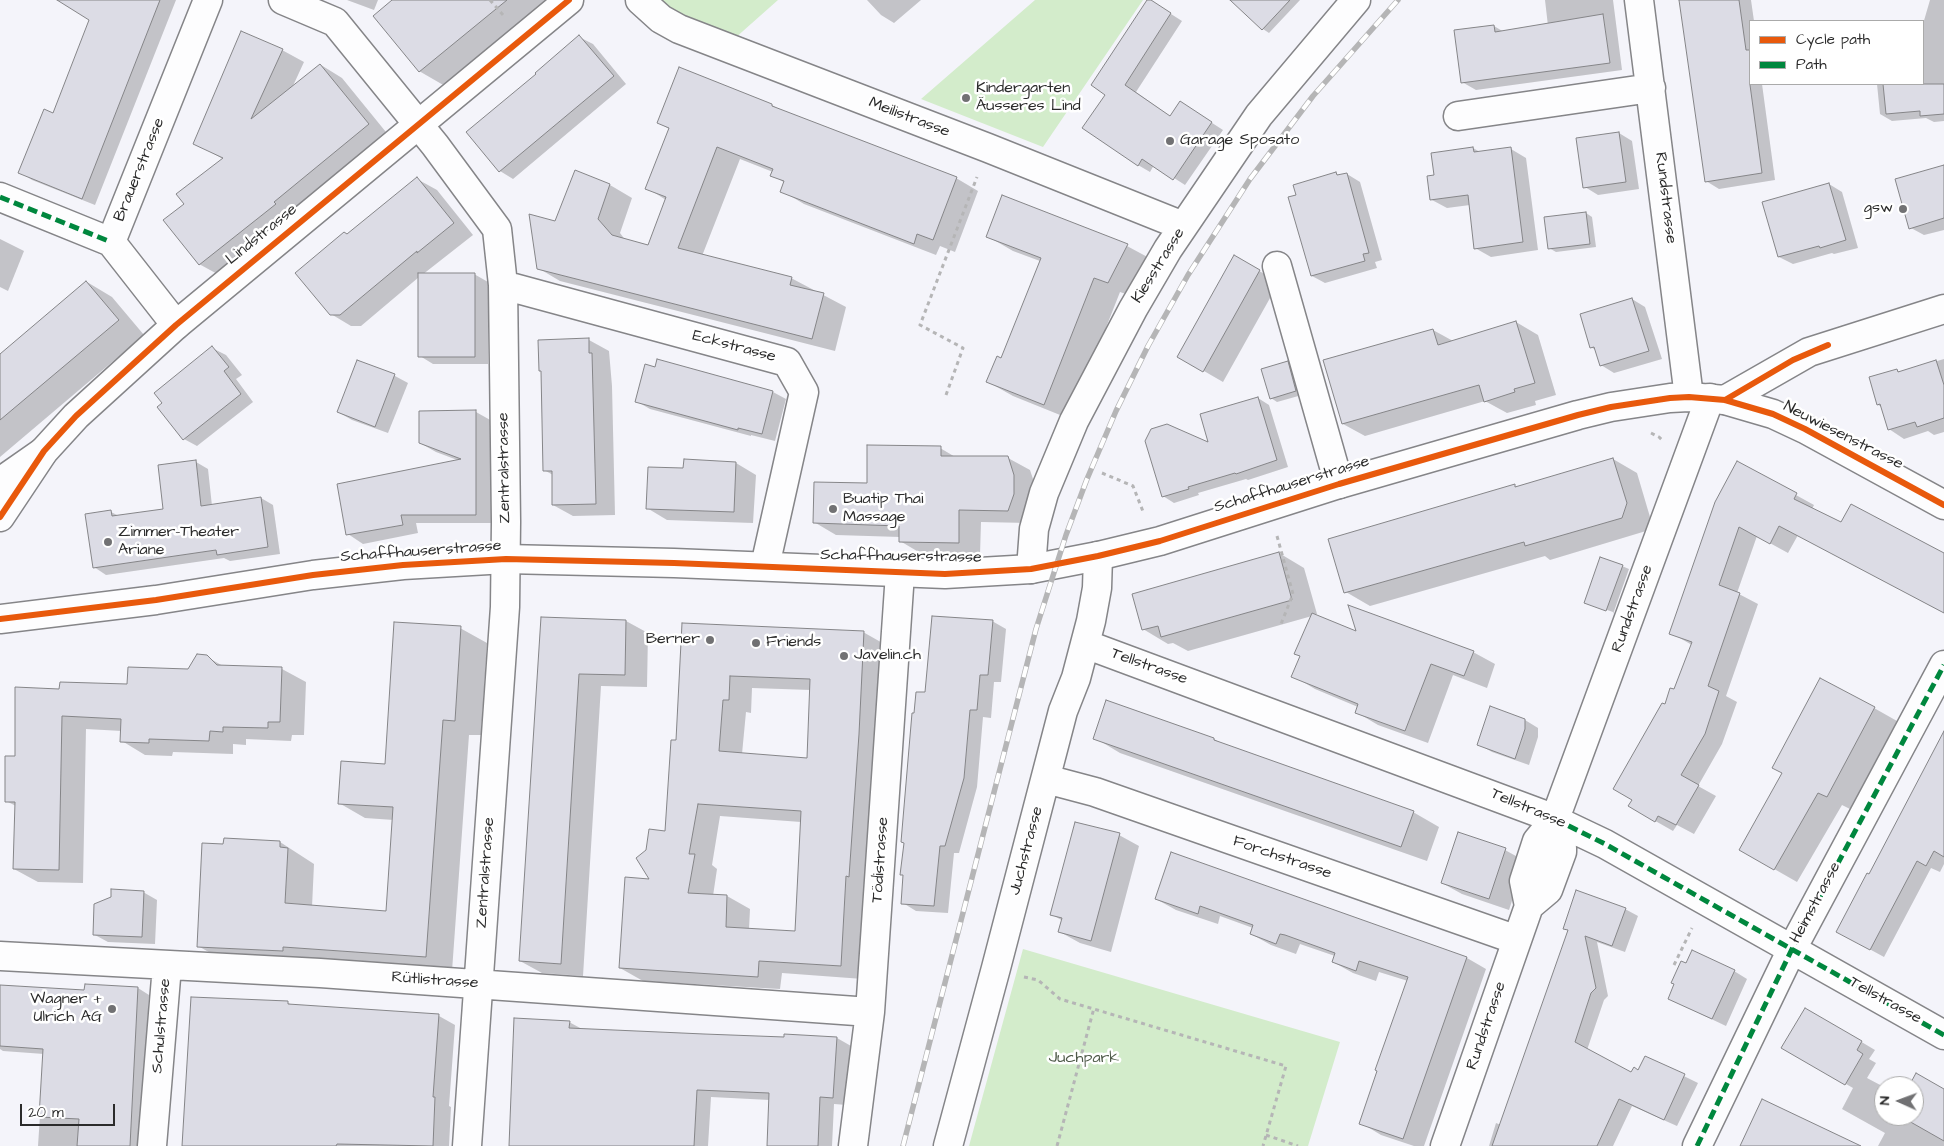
<!DOCTYPE html>
<meta charset="utf-8">
<style>
body{margin:0}
#map{position:relative;width:1944px;height:1146px;overflow:hidden;background:#f4f4fa;font-family:"Architects Daughter",sans-serif}
canvas{display:block}
.legend{position:absolute;left:1749px;top:20px;width:175px;height:65px;box-sizing:border-box;background:#fff;border:1px solid #aaa;margin:0;padding:6px 9px;list-style:none;font-size:15px;color:#2b2b2b}
.legend li{display:flex;align-items:center;gap:10px;height:25px}
.legend b{width:25px;border:1px solid #aaa}
.north{position:absolute;left:1874px;top:1076px;width:50px;height:50px;box-sizing:border-box;background:#fff;border:1px solid #aaa;border-radius:50%;rotate:272deg;font-size:14px;font-weight:700;line-height:20px;text-align:center;color:#2b2b2b}
.north::after{content:'';display:block;margin:auto;width:18px;height:22px;background:#717173;clip-path:polygon(50% 0,100% 100%,50% 72%,0 100%)}
.scale{position:absolute;left:20px;top:1104px;width:95px;height:22px;box-sizing:border-box;border:2px solid #2b2b2b;border-top:0;padding-left:6px;font-size:15px;line-height:18px;white-space:nowrap;color:#2b2b2b;-webkit-text-stroke:4px #fff;paint-order:stroke}
</style>
<div id="map">
<canvas width="1944" height="1146"></canvas>
<ul class="legend">
<li><b style="height:6px;background:#e8590c"></b>Cycle path</li>
<li><b style="height:6px;background:#00873e"></b>Path</li>
</ul>
<div class="north">N</div>
<div class="scale">20 m</div>
</div>
<script>
const c = document.querySelector('canvas').getContext('2d');
c.lineJoin = 'round';
function fill(path, color) { c.fillStyle = color; c.fill(path, 'evenodd'); }
const toPath = rows => new Path2D(rows.map(r => 'M' + r).join(''));
function trace(path, color, width, dash) { c.strokeStyle = color; c.lineWidth = width; c.lineCap = dash ? 'butt' : 'round'; c.setLineDash(dash || []); c.stroke(path); }
function drawText(font, color, halo, rows, align = 'center') {
  c.font = font + ' "Architects Daughter",sans-serif'; c.lineWidth = 5; c.setLineDash([]); c.textBaseline = 'middle'; c.strokeStyle = halo; c.fillStyle = color; for (const [text, x, y, turn = 0] of rows) {
    c.save(); c.translate(x, y); c.rotate((+turn || 0) * Math.PI / 180); c.textAlign = isNaN(turn) ? turn : align; if (halo) c.strokeText(text, 0, 0); c.fillText(text, 0, 0); c.restore();
  }
}
fill(toPath([
 [655,0,778,0,725,47],
 [1035,0,1143,0,1043,147,921,99],
 [1023,949,1340,1042,1308,1146,969,1146]
]), '#d3eccb');
fill(toPath([
 [59,0,176,0,95,205,32,180,20,172,54,114,91,19],
 [347,0,378,0,374,10],
 [411,0,549,0,445,86,419,71],
 [867,0,921,0,894,23,881,15],
 [1149,0,1182,21,1136,92,1171,117,1192,110,1223,130,1185,185,1154,165,1150,172,1138,165,1106,94],
 [1238,0,1300,0,1269,33,1263,29,1235,3],
 [1545,0,1613,0,1622,70,1476,90,1462,82,1456,31,1494,26,1504,32,1548,26],
 [1680,0,1751,0,1754,21,1750,21,1750,84,1762,84,1775,180,1719,189,1706,181],
 [1930,0,1944,0,1944,121,1934,122,1926,118,1892,121,1880,114,1877,84,1923,84,1923,24],
 [579,37,593,44,626,84,513,179,500,171,538,74],
 [282,50,304,62,292,88,321,65,342,78,390,137,221,276,199,264,185,205,223,159,195,143],
 [772,105,782,111,956,178,978,191,955,252,940,246,936,255,804,204,782,191,785,183,772,175,773,172,740,159,702,256,791,278,846,307,835,351,560,281,538,268,576,171,610,185,632,198,620,233,626,241,649,247,666,200,647,188,669,129,659,123],
 [1619,133,1632,141,1639,189,1598,195,1585,187],
 [1473,148,1480,152,1511,149,1526,158,1538,250,1491,257,1475,248,1470,205,1447,208,1432,200,1436,176],
 [1944,166,1944,230,1924,235,1911,228],
 [1336,174,1340,176,1347,174,1360,182,1382,260,1375,262,1377,268,1325,283,1312,276,1297,195],
 [417,179,437,190,473,235,422,275,474,274,488,282,488,364,433,364,420,356,419,277,361,326,351,326,331,314,348,235],
 [1829,184,1842,192,1858,248,1834,254,1832,253,1793,264,1779,257],
 [1002,197,1127,246,1153,260,1134,297,1120,292,1070,419,1013,396,988,382,1002,360,1040,261,1013,251,987,236],
 [1586,213,1592,217,1596,247,1556,252,1549,248],
 [0,239,24,251,8,291,0,287],
 [1234,257,1279,282,1223,382,1178,356],
 [87,282,112,297,144,335,0,457,0,355],
 [1632,299,1645,307,1662,359,1614,373,1601,365,1597,351,1591,347],
 [1516,322,1538,335,1556,395,1535,401,1536,405,1507,413,1485,401,1365,436,1343,424,1433,330,1453,341],
 [589,340,609,351,612,386,615,515,573,516,553,505,553,475,544,470],
 [212,348,226,355,242,375,236,379,253,402,197,446,184,439],
 [1944,359,1944,432,1934,435,1928,431,1904,439,1889,429,1882,407,1878,405,1896,370,1900,372],
 [358,361,395,376,408,383,388,433,352,420,338,412],
 [1287,363,1294,366,1302,395,1277,402,1271,398],
 [773,392,786,399,775,441,751,435,751,436,650,409,636,401],
 [1258,398,1269,405,1288,467,1248,480,1246,479,1198,493,1199,495,1174,503,1163,496,1210,444],
 [476,412,492,421,492,523,416,523,418,533,363,544,348,534,460,461,436,452,420,443],
 [940,448,957,458,1008,458,1030,470,1036,488,1029,523,981,522,980,555,922,554,900,541,900,537,836,535,814,522,868,484],
 [1613,459,1637,473,1650,517,1646,531,1550,560,1545,556,1370,606,1346,592,1514,486,1518,488],
 [196,462,208,469,212,506,261,498,273,505,280,554,230,561,224,558,106,575,94,567,111,512,119,516,164,510],
 [736,463,756,475,753,523,667,520,647,508,684,470],
 [1738,463,1814,505,1812,509,1842,524,1944,555,1944,613,1798,535,1788,553,1757,536,1737,593,1758,604,1726,696,1737,702,1722,744,1698,786,1716,796,1694,834,1677,825,1673,831,1629,806,1633,799,1666,705,1675,691,1692,645,1671,633],
 [1279,553,1304,568,1317,614,1314,615,1358,633,1473,652,1495,664,1487,688,1453,675,1428,743,1378,725,1356,712,1358,707,1315,689,1293,676,1301,656,1312,616,1188,651,1173,643,1168,644,1143,629],
 [1622,566,1629,569,1613,614,1613,612,1590,604],
 [542,618,626,621,648,633,647,687,601,686,583,976,542,973,520,961],
 [992,621,1006,629,1001,682,994,682,991,718,983,717,977,787,959,853,954,853,948,913,916,911,903,903,916,714,926,694],
 [683,624,863,632,886,645,863,979,782,973,780,989,643,981,620,968,652,880,666,832,678,741],
 [752,688,811,690,808,759,742,754,746,712,751,713],
 [720,816,801,822,796,933,749,929,750,909,727,896,713,896,717,869,712,865],
 [460,628,487,643,481,735,469,735,452,971,225,961,198,946,224,846,280,842,314,864,312,907,388,912,394,820,365,818,339,803,386,765],
 [207,657,223,666,282,669,306,682,304,735,292,735,291,741,246,739,246,745,233,744,233,754,173,752,172,756,145,755,122,741,122,731,86,729,83,883,38,882,14,869,16,806,6,801,16,757,61,690,128,686,188,670],
 [1874,708,1897,721,1850,809,1842,805,1797,882,1741,850,1784,773],
 [1525,720,1538,728,1538,737,1529,765,1492,752,1478,744],
 [1095,738,1214,739,1224,745,1413,812,1439,827,1427,861,1120,753],
 [1944,747,1944,864,1940,872,1931,868,1884,957,1851,939,1870,876],
 [1119,835,1139,846,1111,952,1080,943,1060,932,1063,921,1051,914],
 [1505,850,1525,861,1509,910,1462,894,1442,883],
 [1172,853,1467,958,1486,969,1424,1146,1414,1146,1381,1135,1361,1123,1408,981,1379,972,1376,981,1353,973,1333,962,1335,956,1300,944,1296,954,1271,945,1251,934,1253,928,1220,916,1218,924,1176,910,1156,899],
 [143,892,157,900,155,944,108,942,95,935],
 [1625,909,1638,916,1625,952,1597,942,1608,996,1604,1000,1587,1050,1632,1073,1639,1071,1645,1057,1698,1083,1677,1126,1632,1106,1613,1146,1489,1146,1496,1123,1501,1125,1569,930],
 [1734,971,1747,979,1726,1026,1669,999],
 [0,986,86,991,138,988,149,995,141,1146,38,1146,44,1054,3,1051,0,1049],
 [288,1003,293,1005,439,1016,455,1025,449,1106,451,1107,449,1146,183,1146],
 [1806,1009,1875,1050,1869,1059,1876,1063,1867,1078,1884,1087,1884,1116,1914,1116,1914,1086,1911,1086,1917,1075,1944,1091,1944,1146,1878,1146,1885,1133,1842,1109,1853,1088,1783,1048],
 [569,1022,582,1029,704,1036,837,1038,851,1046,847,1105,834,1104,832,1146,768,1146,770,1100,711,1097,708,1146,510,1146]
]), '#0003');
const building = toPath([
 [57,0,160,0,82,199,18,173,44,109,53,113,89,20,57,0],
 [392,0,507,0,419,72,373,16,392,0],
 [1147,0,1151,0,1171,13,1125,85,1170,116,1180,101,1212,122,1173,180,1142,159,1138,166,1082,128,1105,95,1091,85,1147,0],
 [1230,0,1290,0,1262,30,1230,0],
 [1679,0,1739,0,1746,50,1750,50,1750,85,1762,173,1705,182,1679,0],
 [1603,14,1610,63,1461,83,1454,30,1494,25,1495,32,1603,14],
 [241,31,283,49,251,119,320,64,369,124,274,202,276,204,199,265,163,220,184,204,176,194,223,158,193,144,241,31],
 [579,35,614,76,499,172,466,132,536,74,535,73,579,35],
 [679,67,772,104,772,106,957,177,933,240,917,234,914,244,780,192,784,181,770,176,773,169,717,147,678,248,792,277,790,285,824,293,812,339,537,269,529,214,555,221,575,170,610,184,598,219,612,235,648,245,666,197,645,189,669,128,657,123,679,67],
 [1883,84,1944,84,1944,114,1920,116,1920,111,1886,114,1883,84],
 [1619,132,1626,182,1583,188,1576,138,1619,132],
 [1473,147,1474,152,1511,147,1523,242,1474,249,1468,195,1430,200,1427,176,1434,175,1431,153,1473,147],
 [1944,165,1944,218,1909,229,1895,179,1944,165],
 [1336,172,1337,175,1347,173,1369,253,1363,254,1365,261,1311,276,1288,197,1296,195,1293,185,1336,172],
 [417,177,454,223,417,253,417,251,340,315,330,315,295,273,344,232,347,234,417,177],
 [1829,183,1846,240,1820,248,1819,246,1778,257,1762,202,1829,183],
 [1002,195,1128,244,1108,283,1094,278,1044,405,986,382,997,356,1001,358,1041,258,986,237,1002,195],
 [1586,212,1590,244,1548,249,1544,217,1586,212],
 [1234,255,1260,270,1203,372,1177,357,1234,255],
 [418,273,475,273,475,357,418,357,418,273],
 [86,281,119,320,0,420,0,354,86,281],
 [1632,298,1649,351,1600,366,1594,347,1590,348,1580,314,1632,298],
 [1516,321,1535,383,1514,389,1515,392,1484,402,1479,385,1342,424,1323,360,1433,329,1438,345,1516,321],
 [589,338,589,353,592,353,596,504,552,505,552,471,543,471,541,371,539,371,538,340,589,338],
 [212,346,229,367,224,371,241,394,183,440,157,407,162,403,154,393,212,346],
 [657,359,773,391,762,434,738,428,738,430,635,402,645,364,655,367,657,359],
 [357,360,395,374,375,427,337,412,357,360],
 [1936,360,1944,385,1944,418,1917,427,1915,422,1888,430,1880,404,1877,405,1869,377,1897,369,1898,372,1936,360],
 [1288,361,1296,391,1270,399,1261,369,1288,361],
 [1258,397,1277,460,1236,474,1235,473,1188,487,1189,489,1162,497,1145,441,1151,429,1167,424,1208,442,1200,414,1258,397],
 [476,410,476,515,401,515,403,525,346,535,337,484,461,459,419,443,419,411,476,410],
 [867,445,941,446,941,456,1008,456,1014,475,1014,494,1008,511,959,510,959,543,899,542,899,526,813,523,814,482,867,483,867,445],
 [1613,458,1627,503,1622,518,1525,546,1524,542,1344,593,1328,539,1515,484,1515,487,1613,458],
 [684,459,736,462,734,512,646,509,648,467,683,468,684,459],
 [196,460,201,506,261,497,268,547,217,555,216,550,93,568,85,514,111,510,112,516,163,509,158,465,196,460],
 [1737,461,1797,493,1794,499,1841,522,1851,504,1944,553,1944,613,1779,526,1770,544,1739,527,1719,585,1740,593,1708,686,1719,691,1705,734,1681,775,1699,785,1676,825,1658,816,1655,822,1628,806,1632,800,1613,789,1662,703,1665,704,1670,688,1674,689,1692,642,1669,634,1715,502,1737,461],
 [1279,552,1292,600,1161,637,1158,626,1142,630,1132,594,1279,552],
 [1600,557,1623,565,1606,611,1584,603,1600,557],
 [1348,605,1474,651,1464,676,1431,664,1405,731,1355,713,1358,704,1291,677,1300,656,1294,654,1312,613,1356,631,1348,605],
 [932,616,993,620,988,675,980,675,977,710,970,710,964,778,945,846,940,846,934,906,901,904,903,875,900,875,904,843,901,842,912,713,914,713,916,692,925,692,932,616],
 [541,617,626,620,625,675,579,674,561,964,519,961,541,617],
 [394,622,461,626,455,721,443,720,426,957,283,947,283,951,197,947,202,843,223,844,224,838,280,841,280,847,288,848,285,903,386,911,393,807,338,804,341,761,385,764,394,622],
 [682,623,864,631,859,734,849,877,846,876,841,966,759,961,758,977,619,968,625,877,649,879,636,858,646,850,649,829,665,831,671,740,676,740,682,623],
 [730,676,810,679,807,758,719,751,723,700,729,700,730,676],
 [698,804,801,811,795,931,726,927,727,895,688,893,695,854,689,854,698,804],
 [197,654,207,655,217,665,282,667,280,722,268,722,268,728,223,727,223,732,210,731,209,741,149,739,149,743,120,742,121,719,62,716,59,870,13,869,15,802,5,802,5,756,15,756,15,687,59,689,60,682,127,684,128,667,188,669,197,654],
 [1820,678,1875,707,1827,797,1818,793,1774,870,1739,850,1782,773,1772,768,1820,678],
 [1106,700,1214,738,1214,740,1414,811,1401,847,1093,739,1106,700],
 [1490,706,1525,719,1525,729,1515,759,1477,745,1490,706],
 [1944,731,1944,857,1934,851,1926,866,1917,861,1870,950,1836,932,1867,873,1869,874,1944,731],
 [1075,822,1120,833,1091,941,1058,932,1062,918,1050,915,1075,822],
 [1458,832,1506,848,1489,899,1441,883,1458,832],
 [1171,852,1467,957,1403,1139,1359,1124,1377,1071,1375,1070,1408,977,1359,961,1356,971,1332,962,1335,953,1285,935,1280,934,1276,944,1250,934,1253,925,1200,906,1198,914,1155,899,1171,852],
 [111,889,144,891,142,937,93,935,94,904,111,897,111,889],
 [1576,890,1626,908,1612,946,1585,936,1596,988,1591,993,1575,1042,1631,1072,1634,1067,1638,1070,1645,1056,1685,1074,1664,1120,1619,1099,1597,1146,1492,1146,1568,930,1563,929,1576,890],
 [1692,950,1735,970,1712,1019,1668,999,1674,984,1671,983,1681,961,1686,963,1692,950],
 [85,984,138,987,130,1146,77,1146,79,1119,39,1117,43,1049,0,1046,0,985,84,990,85,984],
 [191,997,288,1001,288,1004,439,1014,433,1097,435,1097,433,1146,337,1144,336,1146,182,1146,191,997],
 [1805,1008,1862,1041,1857,1050,1863,1054,1845,1085,1781,1048,1805,1008],
 [514,1018,570,1021,569,1028,704,1034,784,1037,784,1034,837,1037,833,1098,820,1097,818,1146,767,1146,769,1093,697,1090,694,1146,509,1146,514,1018],
 [1916,1073,1944,1089,1944,1141,1900,1116,1914,1116,1914,1086,1909,1086,1916,1073],
 [1762,1099,1861,1146,1740,1146,1762,1099]
]);
fill(building, '#dcdce5');
trace(building, '#858588', 1);
const minor = toPath([
 [283,0,335,22,435,145,497,229,503,285,506,522,505,607,467,1146],
 [640,0,661,19,679,29,988,148,1183,226],
 [1639,0,1689,397],
 [1458,116,1651,88],
 [0,197,111,242],
 [1277,266,1339,484],
 [503,285,787,362,804,392,765,566],
 [176,325,111,242,208,0],
 [1725,400,1809,352,1944,309],
 [0,482,43,452],
 [1031,569,1034,529,1044,493,1074,421,1133,309,1168,249,1259,115,1356,0],
 [1085,644,1542,814,1605,844,1944,1035],
 [1046,779,1095,792,1517,940],
 [1529,906,1548,890,1562,852,1562,848,1555,819],
 [0,956,320,973,870,1012],
 [152,1146,167,966],
 [853,1146,870,1012,900,573],
 [948,1146,996,968,1063,711,1076,678,1091,621,1097,588,1098,556],
 [1445,1146,1529,906,1524,881,1537,841,1555,819,1710,398],
 [1697,1146,1792,949,1944,665]
]);
const major = toPath([
 [0,517,44,451,76,416,176,325,569,0],
 [0,619,156,600,313,575,403,565,506,559,674,563,945,574,1031,569,1098,556,1160,541,1339,484,1578,415,1611,407,1670,398,1689,397,1725,400,1773,414,1805,429,1944,505]
]);
trace(minor, '#858588', 31);
trace(major, '#858588', 31);
trace(toPath([
 [490,0,503,15],
 [946,395,963,348,920,325,977,177],
 [1651,433,1659,437,1663,441],
 [1102,473,1133,486,1144,514],
 [1277,536,1293,594,1281,624],
 [1674,965,1692,928],
 [1024,977,1038,980,1060,999,1286,1066,1263,1146],
 [1266,1135,1298,1146],
 [1057,1146,1094,1008]
]), '#b5b5b6', 3, [4, 4]);
trace(minor, '#fdfdfe', 28);
trace(major, '#fdfdfe', 28);
const rail = toPath([
 [903,1146,1036,629,1066,535,1087,479,1116,411,1148,346,1188,275,1250,179,1313,96,1398,0]
]);
trace(rail, '#b5b5b6', 5.5);
trace(rail, '#fff', 4, [11]);
trace(toPath([
 [0,197,111,242],
 [1555,819,1605,844,1944,1035],
 [1697,1146,1792,949,1944,665]
]), '#00873e', 5, [10, 5]);
trace(toPath([
 [1725,400,1793,360,1828,345],
 [0,517,44,451,76,416,176,325,569,0],
 [0,619,156,600,313,575,403,565,506,559,674,563,945,574,1031,569,1098,556,1160,541,1339,484,1578,415,1611,407,1670,398,1689,397,1725,400,1773,414,1805,429,1944,505]
]), '#e8590c', 6);
for (const [x, y, r, color] of [
 [966,98,5,"#717173"],
 [1170,141,5,"#717173"],
 [1903,209,5,"#717173"],
 [833,509,5,"#717173"],
 [108,542,5,"#717173"],
 [710,640,5,"#717173"],
 [756,643,5,"#717173"],
 [844,656,5,"#717173"],
 [112,1009,5,"#717173"]
]) { const dot = new Path2D(); dot.arc(x, y, r, 0, 2 * Math.PI); c.fillStyle = color; c.fill(dot); trace(dot, '#fff', 2); }
drawText('16px', '#2b2b2b', '#fff', [
 ["Kindergarten",976,89],
 ["Äusseres Lind",976,107],
 ["Garage Sposato",1180,141],
 ["gsw",1893,209,"right"],
 ["Buatip Thai",843,500],
 ["Massage",843,518],
 ["Zimmer-Theater",118,533],
 ["Ariane",118,551],
 ["Berner",700,640,"right"],
 ["Friends",766,643],
 ["Javelin.ch",854,656],
 ["Wagner +",102,1000,"right"],
 ["Ulrich AG",102,1018,"right"]
], 'left');
drawText('16px', '#2b2b2b', '#fff', [
 ["Meilistrasse",909,118,21],
 ["Brauerstrasse",140,170,-68],
 ["Rundstrasse",1665,198,83],
 ["Lindstrasse",262,235,-39],
 ["Kiesstrasse",1159,266,-58],
 ["Eckstrasse",734,347,15],
 ["Neuwiesenstrasse",1843,436,27],
 ["Zentralstrasse",505,468,-91],
 ["Schaffhauserstrasse",1292,485,-17],
 ["Schaffhauserstrasse",421,552,-4],
 ["Schaffhauserstrasse",901,557,1],
 ["Rundstrasse",1633,609,-70],
 ["Tellstrasse",1149,667,20],
 ["Tellstrasse",1528,809,23],
 ["Juchstrasse",1027,851,-75],
 ["Forchstrasse",1282,858,19],
 ["Tödistrasse",881,860,-86],
 ["Zentralstrasse",486,873,-86],
 ["Heimstrasse",1816,903,-62],
 ["Rütlistrasse",435,981,4],
 ["Tellstrasse",1885,1001,29],
 ["Schulstrasse",162,1026,-85],
 ["Rundstrasse",1487,1026,-71]
]);
drawText('16px', '#4e5a49', '#fff', [
 ["Juchpark",1084,1059]
]);
</script>
